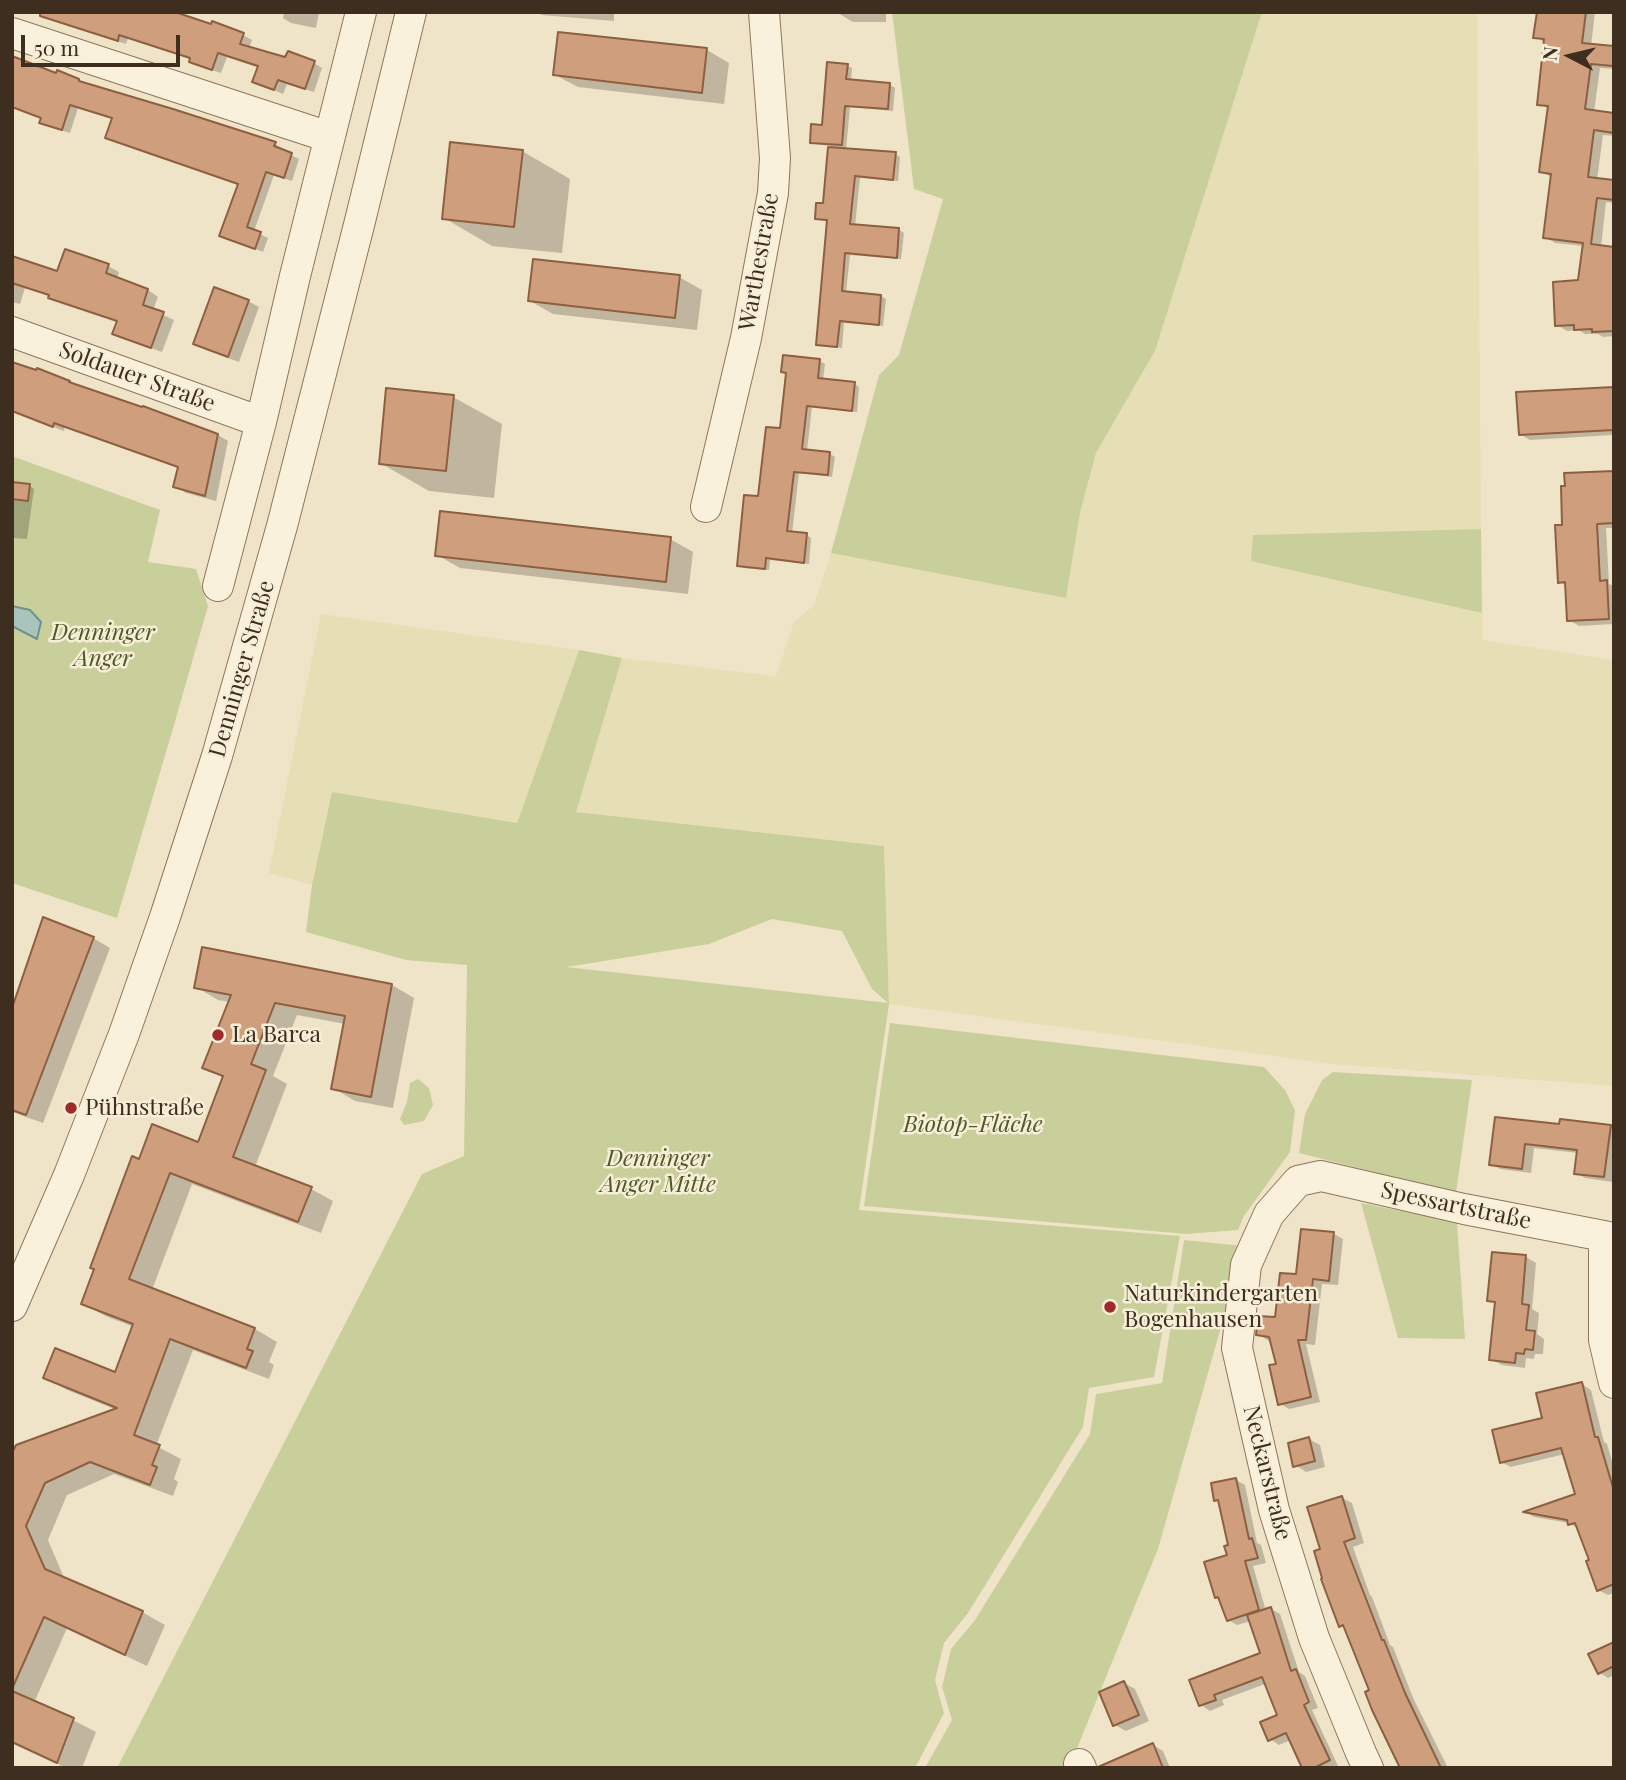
<!DOCTYPE html>
<meta charset="utf-8">
<style>
body{margin:0}
#map{position:relative;width:1626px;height:1780px;overflow:hidden;background:#f0e4c8;font-family:"Playfair Display",serif}
canvas{display:block}
.frame{position:absolute;inset:0;border:14px solid #3d2e20;pointer-events:none}
.north{position:absolute;left:1535px;top:21px;width:70px;height:70px;-webkit-text-stroke:5px #f7eed8;paint-order:stroke;rotate:277deg;font-size:19px;font-weight:700;line-height:28px;text-align:center;color:#3d2e20}
.north::after{content:'';display:block;margin:auto;width:24px;height:32px;background:#3d2e20;clip-path:polygon(50% 0,100% 100%,50% 72%,0 100%)}
.scale{position:absolute;left:21px;top:35px;width:159px;height:32px;box-sizing:border-box;border:4px solid #3d2e20;border-top:0;padding-left:9px;font-size:21px;line-height:24px;white-space:nowrap;color:#3d2e20;-webkit-text-stroke:5px #f7eed8;paint-order:stroke}
</style>
<div id="map">
<canvas width="1626" height="1780"></canvas>
<div class="frame"></div>
<div class="north">N</div>
<div class="scale">50 m</div>
</div>
<script>
const c = document.querySelector('canvas').getContext('2d');
c.lineJoin = 'round';
function fill(path, color) { c.fillStyle = color; c.fill(path, 'evenodd'); }
const toPath = rows => new Path2D(rows.map(r => 'M' + r).join(''));
function trace(path, color, width, dash) { c.strokeStyle = color; c.lineWidth = width; c.lineCap = dash ? 'butt' : 'round'; c.setLineDash(dash || []); c.stroke(path); }
function drawText(font, color, halo, rows, align = 'center') {
  c.font = font + ' "Playfair Display",serif'; c.lineWidth = 5; c.setLineDash([]); c.textBaseline = 'middle'; c.strokeStyle = halo; c.fillStyle = color; for (const [text, x, y, turn = 0] of rows) {
    c.save(); c.translate(x, y); c.rotate((+turn || 0) * Math.PI / 180); c.textAlign = isNaN(turn) ? turn : align; if (halo) c.strokeText(text, 0, 0); c.fillText(text, 0, 0); c.restore();
  }
}
fill(toPath([
 [1262,12,1477,12,1481,529,1254,535,1251,560,1482,613,1483,640,1614,660,1614,1086,1333,1064,889,1004,884,846,575,812,622,658,776,676,794,622,814,605,831,553,1066,598,1080,513,1096,453,1155,351],
 [321,614,579,650,517,823,332,792,312,885,269,873]
]), '#e6deb5');
fill(toPath([
 [892,12,1262,12,1155,351,1096,453,1080,513,1066,598,831,553,879,375,899,355,943,199,914,189],
 [12,456,160,510,148,562,196,569,208,606,172,732,117,918,12,883],
 [1481,529,1482,613,1251,561,1253,535],
 [579,650,622,658,576,812,884,846,889,1004,859,1210,1180,1236,1154,1377,1089,1388,1083,1427,968,1613,944,1643,935,1680,944,1713,915,1768,117,1768,422,1174,464,1156,467,965,406,960,306,932,312,885,332,792,517,823],
 [772,919,842,931,872,989,888,1003,567,967,709,944],
 [890,1023,1264,1067,1285,1090,1295,1110,1290,1152,1244,1216,1238,1230,1186,1234,864,1206],
 [1333,1072,1472,1080,1456,1193,1299,1153,1305,1114,1322,1080],
 [418,1079,429,1088,433,1105,424,1121,404,1125,400,1119,407,1102,410,1083],
 [1361,1203,1457,1222,1465,1339,1398,1338],
 [1184,1240,1244,1246,1158,1549,1069,1768,925,1768,952,1720,942,1687,951,1649,975,1620,1090,1434,1096,1394,1162,1383]
]), '#c9cf9b');
const water = toPath([
 [12,606,30,610,41,622,37,639,12,626,12,606]
]);
fill(water, '#a9c4bc');
trace(water, '#6f938a', 2);
fill(toPath([
 [36,12,170,12,243,35,252,40,249,48,286,59,314,63,322,68,314,92,287,84,283,94,255,82,259,68,227,57,221,73,199,66,191,61,191,59,128,38,126,44,78,29,69,23],
 [284,12,319,12,316,28,291,23,283,18],
 [537,12,614,12,614,21,542,15],
 [836,12,886,12,886,22,853,22],
 [1538,12,1595,12,1591,46,1614,48,1614,69,1600,68,1594,112,1614,115,1614,136,1603,135,1597,180,1614,181,1614,203,1606,202,1601,247,1614,248,1614,336,1603,337,1598,334,1585,334,1579,330,1567,331,1557,325,1580,282,1584,246,1555,243,1545,237,1551,177,1541,171,1549,109,1539,104,1546,43,1535,37],
 [707,50,729,63,724,104,578,87,555,75],
 [847,66,852,68,851,81,890,85,895,88,893,111,850,107,846,150,895,154,900,157,898,181,860,178,855,226,899,230,904,233,901,259,850,255,846,293,881,296,886,299,883,326,844,323,842,348,822,346,818,344,829,221,822,221,817,218,825,205,830,146,816,144,812,142,823,127],
 [57,75,78,80,87,85,275,144,282,148,282,151,299,159,292,181,274,175,254,231,268,238,263,252,221,235,240,185,115,142,107,137,113,119,78,108,70,133,49,127,41,123],
 [522,151,570,179,562,253,492,246,444,218],
 [12,258,58,273,108,266,119,272,117,279,148,290,158,297,153,310,174,320,162,352,125,339,114,333,118,322,61,303,51,296,25,288,20,304,12,302],
 [679,277,702,290,697,330,553,314,530,301],
 [248,301,259,307,239,362,206,350,195,344],
 [784,357,820,361,825,364,823,380,855,384,859,387,857,412,812,407,807,451,830,454,835,457,832,477,799,473,792,534,807,535,811,538,809,564,770,560,769,570,743,568,739,565,781,430,787,374],
 [12,363,218,435,228,441,216,501,186,493,175,486,180,468,65,427,64,431,15,412,12,415],
 [1614,389,1614,439,1613,435,1530,440,1520,434],
 [453,397,502,424,494,498,429,491,380,463],
 [1611,479,1613,528,1606,528,1609,584,1614,586,1614,624,1579,626,1569,620,1567,586,1559,582,1564,527],
 [12,484,30,486,34,489,27,539,12,538],
 [670,539,693,552,688,594,460,568,437,555],
 [93,938,110,948,43,1123,12,1112,12,1013],
 [203,949,392,985,414,998,393,1108,355,1101,333,1088,345,1024,297,1015,273,1076,287,1084,255,1167,311,1189,333,1201,321,1233,192,1184,152,1290,255,1329,277,1342,269,1362,274,1365,269,1379,193,1350,156,1446,181,1459,174,1479,178,1482,173,1496,114,1474,67,1495,48,1540,65,1580,142,1612,165,1625,147,1666,67,1628,34,1703,73,1720,96,1732,82,1768,66,1768,12,1742,12,1457,117,1410,67,1390,45,1377,116,1374,134,1327,105,1316,83,1303,140,1161,199,1144,224,1078,205,1067,230,1002,218,1000,196,987],
 [1497,1118,1561,1126,1561,1121,1614,1127,1613,1182,1585,1178,1576,1173,1578,1153,1534,1148,1531,1173,1500,1169,1491,1164],
 [1302,1230,1334,1234,1343,1239,1338,1285,1322,1284,1315,1345,1306,1344,1320,1402,1289,1409,1279,1403,1278,1365,1272,1340,1267,1340,1258,1334,1277,1319,1298,1276],
 [1494,1254,1526,1257,1536,1263,1532,1309,1539,1313,1537,1334,1544,1339,1543,1354,1535,1354,1534,1359,1526,1358,1525,1368,1502,1365,1491,1359,1496,1304,1489,1300],
 [1582,1384,1591,1390,1604,1442,1607,1444,1614,1468,1614,1593,1608,1595,1598,1590,1591,1561,1580,1530,1569,1523,1534,1517,1527,1513,1577,1495,1565,1454,1511,1467,1501,1462],
 [1309,1439,1320,1445,1325,1467,1306,1472,1295,1465],
 [1236,1480,1245,1485,1257,1543,1261,1545,1266,1563,1253,1566,1266,1611,1271,1609,1280,1614,1299,1672,1305,1676,1318,1708,1312,1710,1339,1768,1304,1768,1291,1740,1279,1745,1270,1739,1280,1716,1265,1684,1222,1700,1224,1705,1210,1711,1201,1705,1262,1654,1251,1621,1237,1625,1228,1620,1221,1599,1217,1597,1229,1556,1230,1546,1221,1503,1216,1500],
 [1342,1498,1352,1503,1364,1543,1353,1547,1370,1595,1372,1597,1390,1645,1393,1647,1414,1700,1448,1768,1404,1768,1347,1630,1340,1626,1322,1550],
 [1614,1644,1614,1675,1608,1678,1599,1672],
 [1124,1683,1135,1689,1149,1721,1126,1731,1115,1725],
 [1153,1745,1163,1751,1170,1768,1120,1768]
]), '#0003');
const building = toPath([
 [40,12,175,12,211,24,212,21,244,33,240,44,285,57,288,51,315,61,305,89,278,80,274,90,252,82,258,66,218,53,212,70,189,62,190,58,119,35,118,41,40,16,40,12],
 [1537,12,1586,12,1582,43,1614,46,1613,66,1591,64,1585,109,1614,113,1614,133,1594,130,1588,177,1614,180,1614,200,1597,198,1591,244,1614,247,1614,331,1592,332,1592,329,1574,330,1574,325,1555,326,1553,282,1578,280,1583,243,1543,238,1551,174,1539,172,1548,106,1537,105,1544,39,1533,38,1537,12],
 [558,32,707,48,702,93,553,75,558,32],
 [12,56,56,73,57,70,79,79,79,81,173,109,276,142,274,146,292,153,284,178,266,172,247,227,261,232,255,249,219,236,238,184,105,138,112,118,70,105,62,130,39,123,41,118,12,107,12,56],
 [827,62,848,64,846,79,890,83,888,109,845,106,842,145,810,143,811,124,822,125,827,62],
 [450,142,523,150,514,227,442,219,450,142],
 [828,147,896,152,893,180,855,176,850,224,899,228,897,258,845,253,842,291,881,295,879,325,840,321,837,347,816,345,827,220,815,219,816,203,823,203,828,147],
 [65,249,109,264,106,273,148,289,143,305,164,312,151,348,112,334,117,321,48,298,49,295,12,283,12,256,57,271,65,249],
 [533,259,680,275,675,318,528,301,533,259],
 [214,287,249,300,228,357,193,344,214,287],
 [783,355,820,359,818,378,855,382,852,411,807,406,802,449,830,452,828,475,794,472,787,531,807,533,804,563,766,558,765,569,737,566,744,495,758,496,766,427,780,428,786,373,781,372,783,355],
 [12,362,36,370,37,368,70,381,69,382,142,407,143,406,218,434,205,496,173,487,178,467,54,423,53,427,12,411,12,362],
 [1614,387,1614,430,1519,435,1516,392,1614,387],
 [386,388,454,395,446,471,379,464,386,388],
 [1614,471,1614,523,1597,524,1600,581,1607,580,1609,619,1567,621,1565,582,1558,583,1555,525,1562,525,1561,486,1565,486,1564,473,1614,471],
 [12,482,30,484,28,501,12,499,12,482],
 [440,511,671,537,666,582,435,556,440,511],
 [43,917,94,937,26,1115,12,1110,12,1008,43,917],
 [202,947,392,984,371,1097,331,1089,345,1016,275,1003,251,1064,266,1070,233,1157,312,1187,298,1222,170,1173,129,1279,255,1328,247,1349,253,1351,246,1368,170,1339,134,1435,160,1445,152,1465,157,1467,150,1485,90,1462,45,1483,26,1526,45,1569,143,1611,125,1655,44,1617,12,1689,12,1453,16,1445,117,1408,43,1378,55,1348,115,1372,133,1324,81,1304,94,1269,90,1268,132,1156,139,1159,152,1124,198,1142,223,1076,202,1068,231,995,194,988,202,947],
 [1495,1117,1559,1124,1560,1119,1611,1125,1604,1177,1574,1174,1577,1150,1525,1144,1522,1169,1489,1165,1495,1117],
 [1301,1229,1334,1232,1329,1281,1313,1279,1306,1340,1298,1340,1311,1397,1278,1405,1269,1365,1276,1364,1269,1337,1256,1335,1258,1316,1275,1317,1280,1273,1296,1274,1301,1229],
 [1492,1252,1526,1255,1522,1304,1529,1305,1526,1330,1535,1331,1533,1350,1525,1349,1524,1354,1516,1353,1515,1363,1489,1360,1495,1302,1487,1301,1492,1252],
 [1582,1382,1595,1437,1598,1437,1614,1491,1614,1584,1597,1591,1586,1561,1589,1560,1575,1523,1568,1525,1567,1520,1523,1512,1575,1494,1561,1448,1500,1463,1492,1430,1542,1418,1536,1393,1582,1382],
 [1309,1437,1315,1461,1293,1467,1288,1443,1309,1437],
 [1236,1478,1249,1539,1252,1538,1258,1558,1245,1561,1259,1610,1227,1621,1218,1597,1215,1598,1204,1562,1227,1555,1224,1546,1228,1545,1218,1500,1214,1501,1211,1483,1236,1478],
 [1342,1496,1355,1538,1344,1542,1382,1640,1384,1640,1405,1693,1441,1768,1400,1768,1372,1710,1365,1692,1369,1690,1343,1625,1339,1627,1321,1579,1322,1578,1314,1551,1320,1549,1307,1507,1342,1496],
 [1271,1607,1291,1671,1296,1669,1309,1702,1304,1705,1330,1760,1314,1768,1302,1768,1286,1733,1268,1741,1260,1722,1277,1715,1262,1677,1214,1695,1216,1700,1199,1706,1189,1680,1260,1653,1247,1615,1271,1607],
 [1614,1642,1614,1666,1598,1674,1588,1654,1614,1642],
 [1124,1681,1139,1715,1113,1726,1099,1692,1124,1681],
 [12,1691,74,1718,57,1763,12,1742,12,1691],
 [1153,1743,1163,1768,1098,1768,1098,1767,1153,1743]
]);
fill(building, '#cf9f7d');
trace(building, '#8d5f41', 2);
const minor = toPath([
 [12,33,329,137],
 [12,332,261,422],
 [706,507,746,338,773,193,775,158,764,12],
 [218,586,261,422,295,276,361,12],
 [1604,1237,1604,1340,1614,1383],
 [12,1306,69,1175,124,1034,165,917,217,756,282,526,360,221,411,12],
 [1079,1764,1081,1768],
 [1368,1768,1361,1753,1314,1638,1274,1510,1237,1348,1246,1265,1269,1214,1298,1181,1321,1176,1464,1209,1614,1238]
]);
trace(minor, '#8d765c', 32);
trace(minor, '#faf1dc', 30);
for (const [x, y, r, color] of [
 [218,1035,7,"#9e2a2b"],
 [71,1108,7,"#9e2a2b"],
 [1110,1307,7,"#9e2a2b"]
]) { const dot = new Path2D(); dot.arc(x, y, r, 0, 2 * Math.PI); c.fillStyle = color; c.fill(dot); trace(dot, '#f7eed8', 2.5); }
drawText('23px', '#3d2e20', '#f7eed8', [
 ["Warthestraße",759,262,-80],
 ["Soldauer Straße",137,377,20],
 ["Denninger Straße",242,669,-74],
 ["Spessartstraße",1456,1206,12],
 ["Neckarstraße",1267,1473,76]
]);
drawText('italic 23px', '#4d5a26', '#f7eed8', [
 ["Denninger",103,633],
 ["Anger",103,659],
 ["Biotop-Fläche",973,1125],
 ["Denninger",658,1159],
 ["Anger Mitte",658,1185]
]);
drawText('23px', '#3d2e20', '#f7eed8', [
 ["La Barca",232,1035],
 ["Pühnstraße",85,1108],
 ["Naturkindergarten",1124,1294],
 ["Bogenhausen",1124,1320]
], 'left');
</script>
